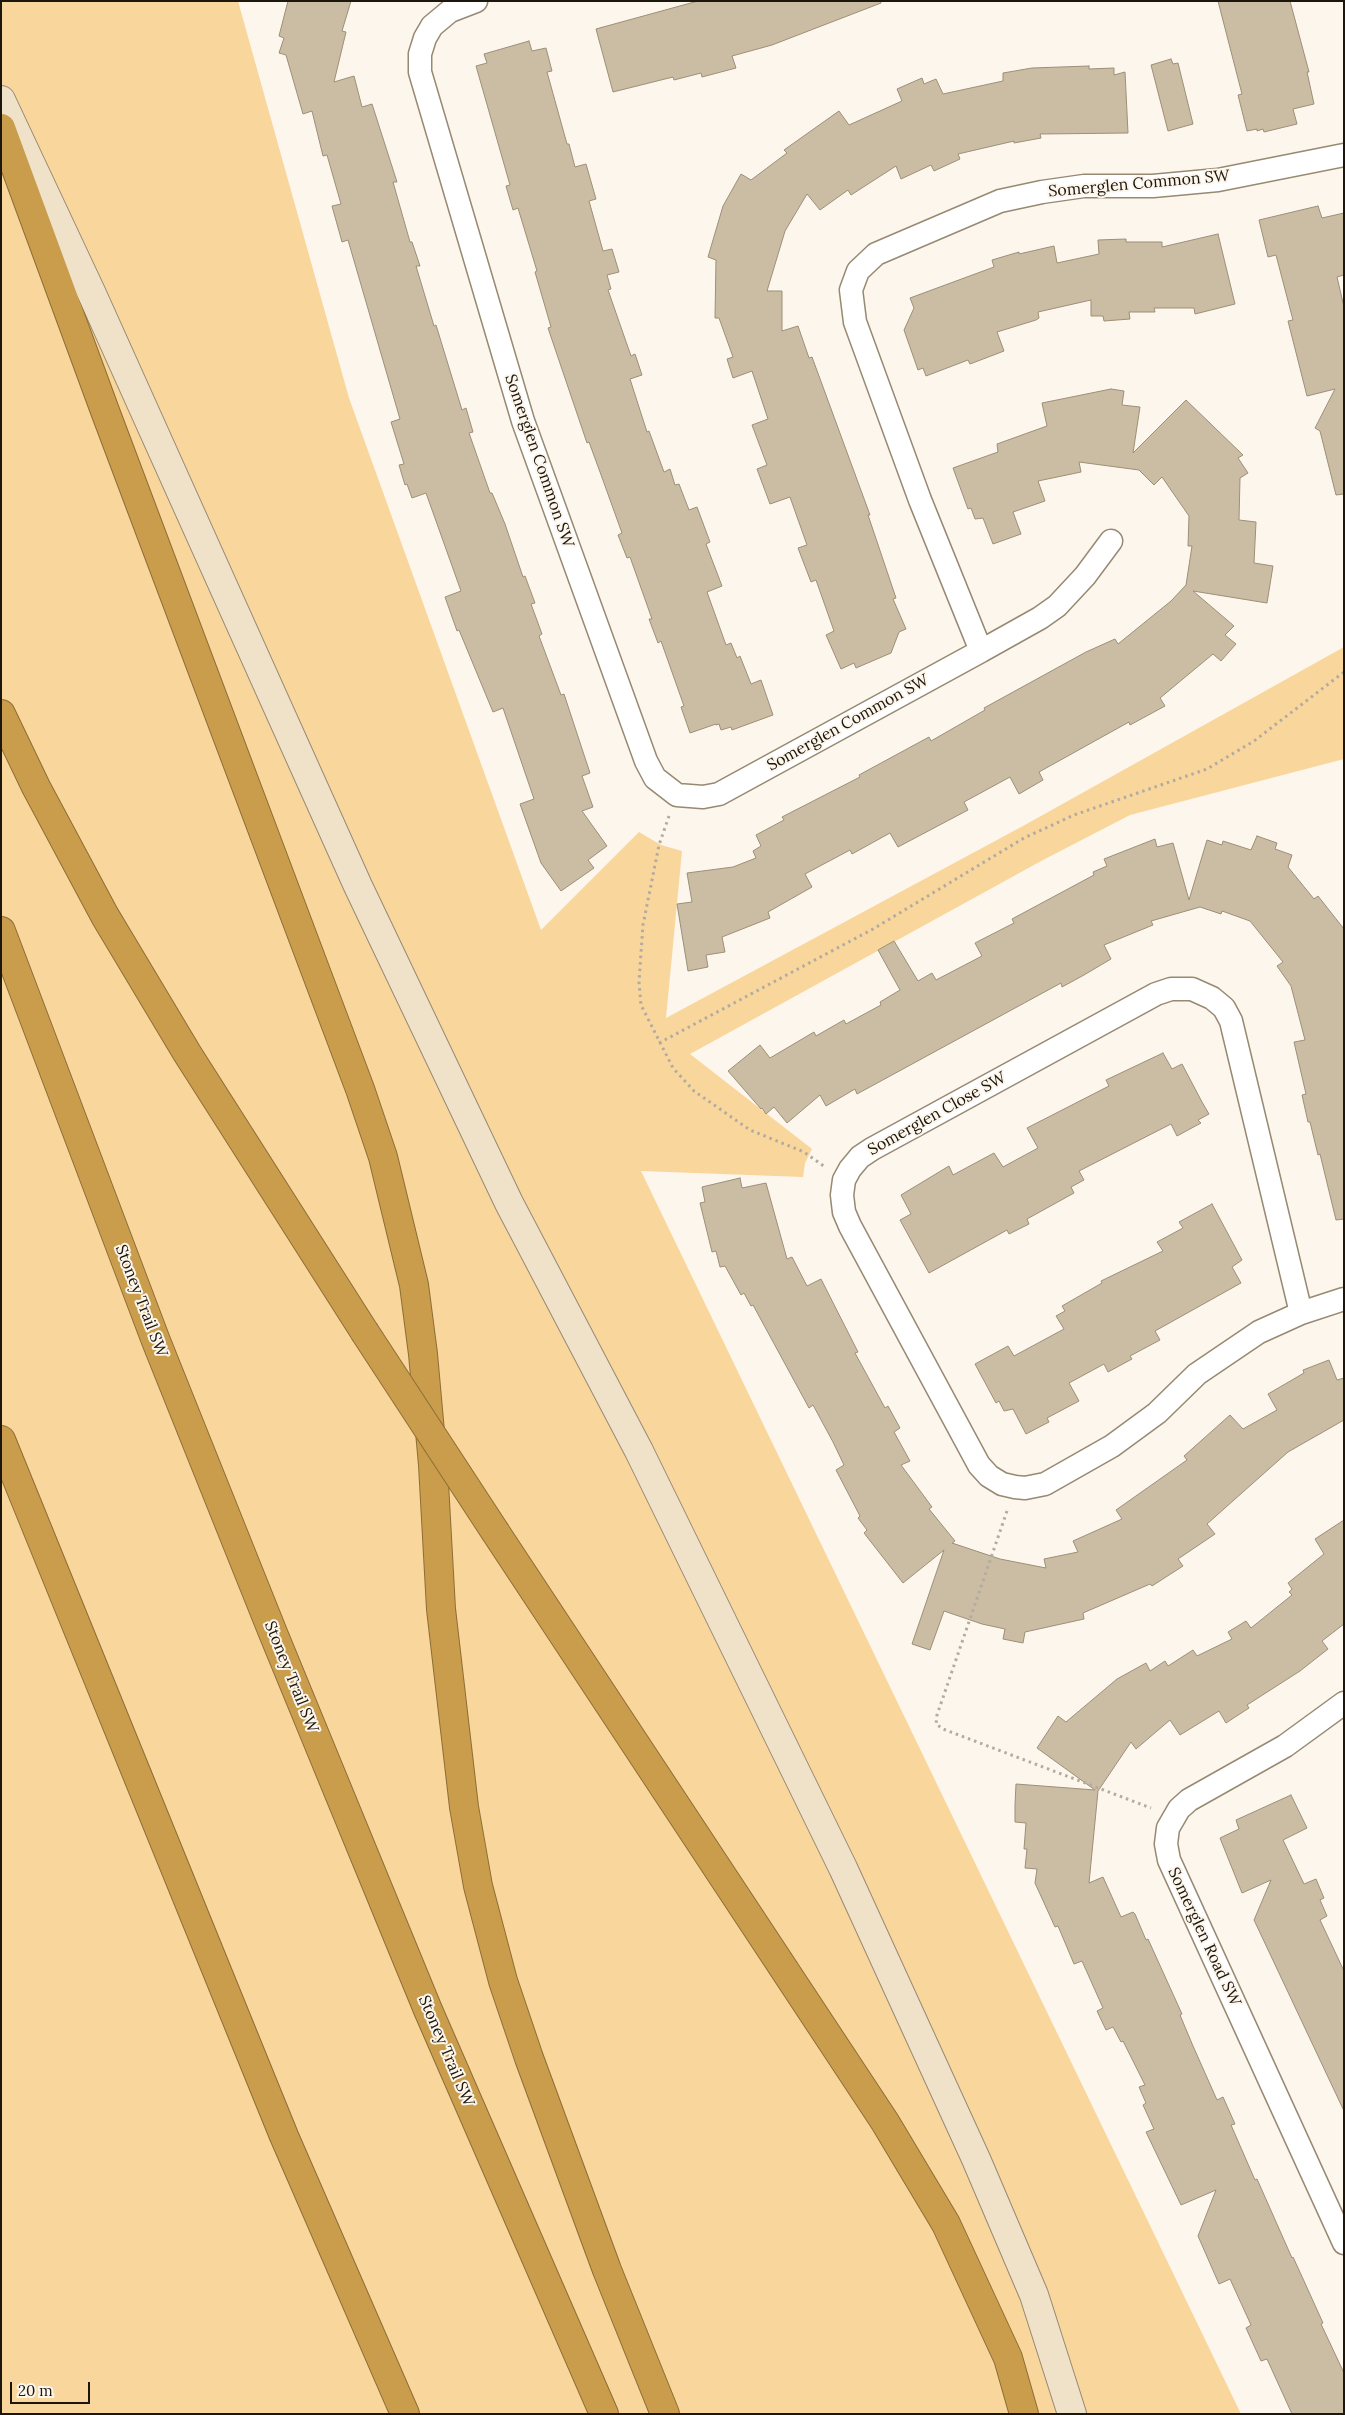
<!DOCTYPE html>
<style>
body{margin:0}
#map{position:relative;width:1345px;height:2415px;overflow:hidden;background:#fcf6ec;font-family:Lora,serif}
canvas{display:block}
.frame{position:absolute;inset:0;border:2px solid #1c160d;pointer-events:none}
.scale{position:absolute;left:10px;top:2382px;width:80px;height:22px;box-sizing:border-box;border:2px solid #1c160d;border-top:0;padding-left:6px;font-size:15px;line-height:18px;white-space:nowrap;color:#1c160d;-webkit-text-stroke:4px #fcf6ec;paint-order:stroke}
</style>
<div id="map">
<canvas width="1345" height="2415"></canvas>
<div class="frame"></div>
<div class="scale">20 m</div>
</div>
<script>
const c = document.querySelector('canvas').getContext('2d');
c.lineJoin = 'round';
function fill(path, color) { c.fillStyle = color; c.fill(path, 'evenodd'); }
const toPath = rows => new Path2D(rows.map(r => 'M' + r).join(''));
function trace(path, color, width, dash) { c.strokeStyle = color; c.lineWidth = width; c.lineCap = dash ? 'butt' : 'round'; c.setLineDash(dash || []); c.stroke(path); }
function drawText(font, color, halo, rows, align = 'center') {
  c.font = font + ' Lora,serif'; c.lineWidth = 4; c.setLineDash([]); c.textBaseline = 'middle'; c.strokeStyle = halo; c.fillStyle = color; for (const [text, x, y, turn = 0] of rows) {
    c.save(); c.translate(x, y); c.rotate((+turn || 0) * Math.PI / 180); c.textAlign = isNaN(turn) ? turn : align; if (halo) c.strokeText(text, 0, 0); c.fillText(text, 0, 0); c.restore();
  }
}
fill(toPath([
 [1,1,238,1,349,398,541,930,639,832,661,845,682,851,666,1018,1023,826,1344,647,1344,759,1130,815,1043,860,690,1054,812,1149,805,1163,803,1177,641,1171,1241,2414,1,2414]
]), '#f9d69c');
const building = toPath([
 [288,1,351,1,342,31,346,32,334,82,354,76,362,107,372,104,397,182,393,182,410,242,412,242,420,266,416,266,434,326,436,325,462,410,466,408,473,432,469,433,490,493,492,493,505,524,523,577,525,576,535,603,531,604,542,634,539,636,561,695,564,694,590,773,582,776,593,807,582,811,607,846,588,860,594,868,561,891,541,863,520,804,534,799,503,708,493,712,459,630,457,631,445,597,461,591,426,493,412,498,407,484,405,485,399,465,404,464,391,422,400,419,348,240,342,242,332,206,341,204,327,155,323,156,312,111,303,114,286,55,279,53,284,38,279,36,288,1],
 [698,1,881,1,881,3,772,45,732,56,736,68,702,77,701,73,674,80,673,77,613,92,596,29,698,1],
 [1218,1,1290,1,1309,72,1307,72,1314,104,1293,109,1297,124,1264,132,1263,129,1257,131,1257,129,1247,131,1238,95,1242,94,1218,1],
 [529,41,532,51,546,48,552,71,547,72,567,144,569,144,575,167,586,164,596,199,589,201,603,251,612,249,619,272,607,275,611,289,608,290,631,356,635,354,642,375,630,379,647,432,649,431,664,472,670,469,675,485,679,484,689,510,697,507,710,542,706,544,722,586,707,592,726,645,731,643,737,658,740,656,751,684,761,680,773,715,732,730,731,727,721,730,719,724,716,725,716,724,690,733,681,707,684,706,661,641,658,643,649,619,652,619,630,557,627,558,618,535,622,533,600,472,589,442,587,443,548,328,551,327,535,272,537,271,518,208,513,210,506,186,510,185,476,66,487,63,484,54,529,41],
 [1171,59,1173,64,1178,63,1193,124,1168,131,1151,65,1171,59],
 [1089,66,1089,69,1114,68,1114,75,1125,72,1128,133,1040,134,1041,138,1014,143,1014,141,958,154,960,159,934,171,931,165,901,179,896,166,851,195,848,190,820,210,807,194,785,231,767,291,782,291,782,331,798,326,809,358,812,357,870,515,868,515,896,598,893,599,906,629,899,632,891,653,856,668,854,663,841,669,826,635,834,631,816,580,811,582,798,548,807,545,790,497,770,504,757,469,767,465,752,425,768,419,752,371,733,378,727,359,733,357,719,318,715,318,716,260,708,257,723,206,741,174,751,180,787,153,784,150,839,111,849,125,902,101,897,89,922,78,924,84,936,79,943,94,1003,81,1003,73,1032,68,1089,66],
 [1318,206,1322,218,1344,213,1344,275,1337,277,1344,307,1344,494,1336,495,1320,431,1315,428,1335,389,1307,396,1288,321,1293,320,1276,255,1268,257,1259,220,1318,206],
 [1218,234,1235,304,1195,314,1194,308,1154,308,1155,312,1129,312,1130,319,1104,321,1103,316,1091,316,1091,300,1038,312,1039,318,1036,320,997,332,1004,351,970,364,968,360,926,376,923,368,918,370,904,330,914,308,910,298,994,267,992,260,1019,252,1019,254,1054,246,1057,263,1099,254,1098,240,1126,239,1126,242,1162,242,1162,247,1218,234],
 [1111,389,1124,391,1122,405,1140,407,1133,453,1186,400,1243,455,1238,458,1248,473,1240,478,1239,520,1256,522,1254,563,1273,566,1267,603,1193,591,1234,626,1225,635,1236,644,1221,661,1213,654,1160,698,1165,706,1130,725,1129,722,1039,772,1043,780,1019,794,1010,777,964,802,968,810,898,847,890,833,852,854,850,850,805,874,812,887,768,912,770,918,722,937,725,952,706,955,708,967,688,971,677,904,692,902,687,873,733,867,756,858,753,851,761,846,756,835,784,820,782,817,860,777,859,775,929,737,931,741,985,710,984,708,1086,652,1115,639,1118,644,1171,601,1186,585,1192,546,1188,546,1189,516,1162,477,1154,485,1139,470,1079,462,1081,472,1038,481,1045,501,1013,512,1021,534,993,544,983,518,975,519,971,508,968,509,953,468,998,452,997,444,1047,426,1042,403,1111,389],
 [1257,836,1277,843,1275,849,1292,855,1288,867,1314,899,1318,896,1344,929,1344,1219,1336,1220,1320,1154,1318,1155,1310,1122,1308,1122,1302,1095,1306,1094,1294,1042,1305,1040,1291,986,1277,966,1283,962,1250,921,1222,911,1221,914,1200,907,1151,921,1153,925,1104,945,1111,959,1084,975,1062,987,1061,983,857,1094,855,1089,826,1106,820,1095,787,1123,774,1107,766,1114,762,1108,761,1109,728,1071,760,1045,770,1058,814,1032,816,1036,844,1020,846,1024,881,1005,880,1002,900,990,878,950,894,941,918,981,932,973,936,980,982,956,975,943,1014,923,1012,919,1094,875,1093,872,1107,866,1104,859,1155,839,1157,847,1173,843,1189,900,1207,840,1222,845,1223,841,1251,850,1257,836],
 [1163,1053,1172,1069,1182,1064,1202,1102,1209,1114,1198,1120,1201,1123,1177,1136,1171,1124,1079,1171,1084,1180,1071,1187,1074,1193,1027,1219,1029,1224,1009,1234,1007,1230,929,1273,900,1220,911,1214,901,1195,949,1166,953,1175,994,1153,1003,1167,1038,1148,1027,1128,1109,1086,1106,1080,1163,1053],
 [740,1178,742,1188,766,1183,787,1259,792,1257,807,1286,821,1279,858,1352,855,1353,885,1408,888,1406,900,1428,894,1432,910,1461,901,1465,932,1507,929,1509,955,1541,952,1543,1000,1559,1046,1568,1044,1559,1078,1552,1073,1541,1122,1519,1116,1510,1187,1460,1184,1456,1230,1415,1243,1429,1277,1410,1268,1394,1304,1373,1303,1370,1329,1360,1337,1380,1344,1378,1344,1420,1288,1452,1207,1524,1215,1534,1178,1559,1183,1566,1152,1586,1150,1584,1083,1613,1084,1619,1025,1632,1023,1643,1003,1639,1005,1629,982,1624,944,1611,930,1650,912,1644,944,1550,903,1583,864,1533,867,1530,858,1518,860,1516,836,1470,844,1465,833,1442,813,1405,809,1408,753,1305,751,1306,744,1293,741,1295,725,1266,720,1267,716,1251,712,1252,700,1203,705,1202,702,1187,740,1178],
 [1212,1204,1242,1260,1232,1267,1241,1283,1155,1331,1160,1340,1130,1356,1132,1359,1108,1372,1104,1364,1069,1383,1079,1401,1047,1418,1049,1422,1026,1434,1013,1409,1004,1411,999,1401,996,1403,975,1364,1008,1346,1014,1356,1064,1329,1056,1316,1065,1311,1062,1306,1102,1283,1101,1281,1163,1251,1157,1242,1183,1228,1179,1222,1212,1204],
 [1344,1520,1344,1624,1322,1641,1328,1649,1300,1671,1247,1705,1249,1708,1226,1723,1219,1711,1180,1735,1170,1720,1136,1749,1131,1742,1098,1791,1089,1883,1103,1877,1121,1917,1133,1912,1135,1914,1146,1940,1148,1939,1182,2014,1180,2015,1193,2046,1217,2100,1223,2097,1235,2124,1231,2125,1255,2180,1257,2179,1292,2258,1293,2257,1304,2281,1323,2323,1321,2324,1344,2373,1344,2414,1292,2414,1267,2359,1261,2361,1246,2328,1251,2325,1230,2279,1219,2284,1198,2236,1216,2190,1181,2205,1146,2132,1154,2129,1143,2105,1146,2103,1139,2087,1145,2085,1123,2041,1121,2042,1113,2027,1106,2030,1097,2011,1103,2008,1082,1961,1074,1964,1058,1926,1055,1927,1035,1883,1037,1869,1025,1868,1027,1849,1024,1849,1026,1823,1015,1822,1015,1805,1016,1784,1095,1790,1037,1748,1058,1716,1066,1722,1117,1679,1146,1663,1150,1671,1165,1661,1168,1666,1193,1650,1197,1656,1232,1639,1228,1632,1246,1621,1251,1628,1292,1595,1289,1592,1292,1589,1288,1583,1324,1554,1315,1539,1344,1520],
 [1291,1795,1307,1828,1283,1840,1304,1884,1316,1879,1324,1898,1320,1900,1327,1916,1320,1920,1344,1971,1344,2111,1254,1920,1271,1880,1242,1893,1220,1838,1239,1829,1236,1820,1291,1795]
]);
fill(building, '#cbbca4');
trace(building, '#9d8f77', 1);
const minor = toPath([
 [476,1,450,11,432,26,425,38,420,54,420,72,523,421,646,761,655,778,677,795,703,797,719,794,981,651,920,500,855,322,851,290,858,271,876,254,1000,201,1042,192,1084,186,1153,186,1218,180,1344,155],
 [981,651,1040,618,1057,606,1085,576,1111,541],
 [1301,1313,1231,1021,1224,1008,1212,998,1192,989,1171,989,1156,994,872,1149,860,1157,850,1169,844,1180,842,1195,844,1212,850,1226,979,1465,989,1476,1002,1484,1015,1487,1025,1488,1045,1484,1112,1446,1157,1413,1197,1374,1259,1332,1301,1313,1344,1299],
 [1344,1703,1285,1746,1189,1800,1179,1809,1168,1828,1166,1844,1169,1860,1344,2243]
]);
const secondary = toPath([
 [1,100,92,294,358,886,509,1203,639,1451,843,1868,976,2159,1034,2295,1072,2414]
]);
const motorway = toPath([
 [1,128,105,411,360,1089,383,1157,414,1285,423,1354,433,1465,441,1609,464,1807,478,1886,503,1981,529,2058,607,2270,665,2414],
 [1,714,36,787,105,916,187,1053,364,1331],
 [1,931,156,1341,273,1633,428,2010,604,2414],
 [1,1440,284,2136,405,2414],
 [496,1533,885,2122,946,2224,1008,2358,1024,2414]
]);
trace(minor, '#978972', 25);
trace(secondary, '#978972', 30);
trace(motorway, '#8d6e36', 30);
trace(toPath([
 [669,816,659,845,643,925,639,982,641,1005,673,1068,694,1091,750,1130,804,1152,825,1167],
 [659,1043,873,929,1024,838,1074,815,1207,769,1254,741,1344,672],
 [1007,1511,937,1715,936,1724,943,1729,1151,1808]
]), '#b1aba1', 3, [2.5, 4]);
trace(minor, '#fff', 22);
trace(secondary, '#efe2c9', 28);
trace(motorway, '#ca9d4c', 28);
const motorwayBridge = toPath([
 [364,1331,496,1533]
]);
trace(motorwayBridge, '#8d6e36', 30, []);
trace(motorwayBridge, '#ca9d4c', 28);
drawText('16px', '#1c160d', '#fcf6ec', [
 ["Somerglen Common SW",1139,184,-5],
 ["Somerglen Common SW",539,461,71],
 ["Somerglen Common SW",848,723,-29],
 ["Somerglen Close SW",937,1114,-29],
 ["Stoney Trail SW",141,1301,69],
 ["Stoney Trail SW",291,1677,68],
 ["Somerglen Road SW",1204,1937,65],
 ["Stoney Trail SW",446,2051,67]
]);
</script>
